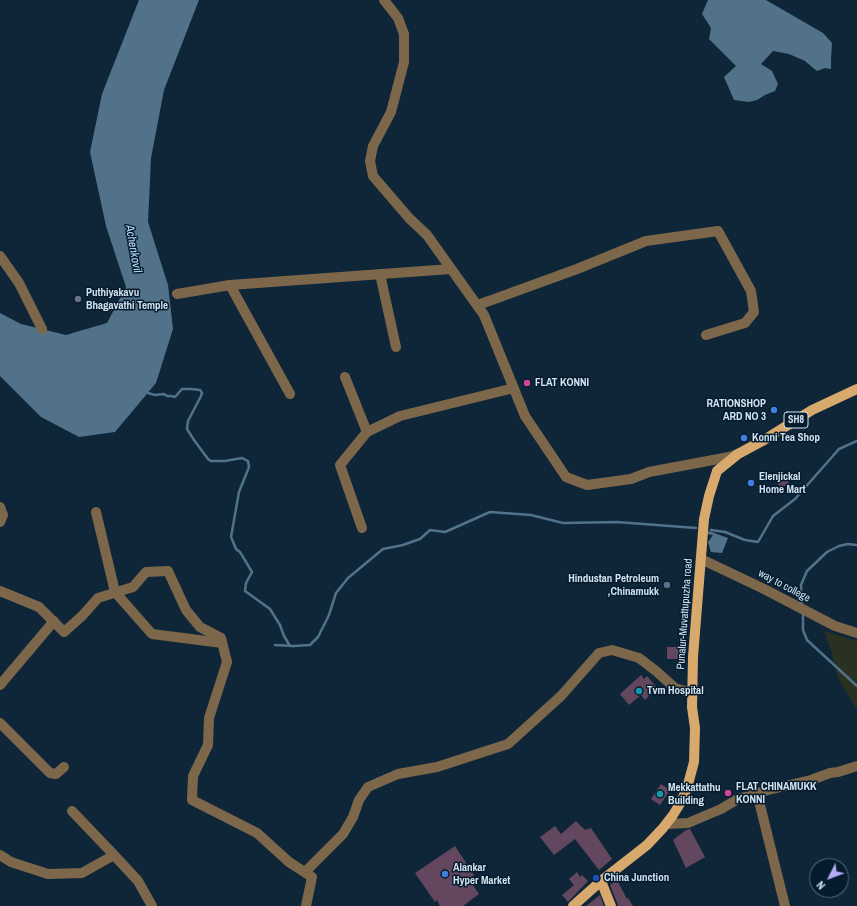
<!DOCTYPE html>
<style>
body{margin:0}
#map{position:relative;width:857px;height:906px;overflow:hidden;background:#0f2639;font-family:"Archivo Narrow",sans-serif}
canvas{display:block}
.north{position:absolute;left:809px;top:858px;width:40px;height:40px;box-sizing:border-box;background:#051c2f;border:1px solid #586c7c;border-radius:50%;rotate:228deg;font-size:11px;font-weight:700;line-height:16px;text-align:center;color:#d4e3f0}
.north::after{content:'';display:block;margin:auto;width:14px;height:18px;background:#b5acf8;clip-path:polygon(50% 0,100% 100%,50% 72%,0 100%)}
</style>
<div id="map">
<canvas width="857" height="906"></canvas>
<div class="north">N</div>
</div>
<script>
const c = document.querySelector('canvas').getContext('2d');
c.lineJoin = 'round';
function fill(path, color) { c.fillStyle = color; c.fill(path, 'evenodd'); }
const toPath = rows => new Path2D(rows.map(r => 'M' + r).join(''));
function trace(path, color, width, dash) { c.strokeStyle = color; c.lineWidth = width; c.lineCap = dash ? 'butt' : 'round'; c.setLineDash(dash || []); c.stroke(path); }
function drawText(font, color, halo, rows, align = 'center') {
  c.font = font + ' "Archivo Narrow",sans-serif'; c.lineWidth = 3; c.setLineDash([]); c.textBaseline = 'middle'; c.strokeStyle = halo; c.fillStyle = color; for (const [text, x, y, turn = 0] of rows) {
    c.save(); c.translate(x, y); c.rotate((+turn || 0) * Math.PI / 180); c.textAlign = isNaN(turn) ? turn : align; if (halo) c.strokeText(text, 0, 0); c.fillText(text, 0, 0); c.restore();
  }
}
fill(toPath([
 [824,631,857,641,857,710,839,680,831,650]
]), '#293220');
fill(toPath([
 [139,0,199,0,164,90,151,158,148,222,168,285,173,329,156,383,115,432,79,437,41,417,0,376,0,313,21,324,66,335,107,323,126,287,106,226,90,152,102,94],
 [708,0,766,0,823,33,832,43,831,59,831,69,825,68,817,71,805,61,789,54,773,51,761,64,772,71,778,84,775,91,765,95,757,100,749,102,734,100,724,77,736,66,709,39,711,28,702,14],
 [709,531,728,538,722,553,711,552,708,542,713,535,707,534]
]), '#52728a');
trace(toPath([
 [147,391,148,393,155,395,164,394,167,396,171,396,175,397,182,389,191,389,200,390,202,393,201,396,188,421,187,429,194,440,208,459,211,461,225,461,242,458,248,461,249,467,239,492,231,537,236,549,240,552,252,572,246,583,245,591,270,609,280,625,284,636,290,646],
 [711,530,725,532,745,540,758,542,773,516,795,499,839,449,857,441],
 [802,606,801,585,807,571,827,552,839,546,848,544,857,545],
 [803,613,803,630,807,640,857,686],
 [275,645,294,646,310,645,318,637,329,615,336,593,348,578,383,549,403,545,420,539,430,530,445,532,490,512,531,515,563,523,617,522,696,528]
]), '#52728a', 2.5);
fill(toPath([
 [783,471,789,483,781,488,772,476],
 [667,647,679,647,680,659,667,659],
 [641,675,644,679,647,676,657,688,645,700,641,695,629,705,620,694],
 [661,784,670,790,660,805,651,799],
 [576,821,585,830,591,828,612,859,599,870,575,839,554,855,540,837,555,826,561,834],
 [690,829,705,857,686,868,673,840,686,830],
 [455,846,474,875,469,879,479,894,463,906,440,906,437,900,435,902,415,873],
 [577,872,580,877,582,875,588,881,568,902,562,895,574,885,569,879],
 [617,880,627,899,628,898,633,906,617,906,618,905,610,885],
 [600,895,604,906,586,906]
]), '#63475f');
trace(toPath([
 [384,0,398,18,404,34,404,62,391,112,373,146,370,161,373,176,409,218,427,235,484,315,525,416,566,477,587,485,631,479,649,472,729,457,738,454],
 [0,256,19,283,42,329],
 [380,274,396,347],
 [177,294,230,285],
 [478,305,577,269,646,241,718,231,751,291,754,312,745,323,706,335],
 [345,377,367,432],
 [290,394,230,285,451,269],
 [0,507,3,515,0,522],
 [96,512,115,592,152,634,222,643],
 [362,528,340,465,367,432,400,416,514,388],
 [701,559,764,589,835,626,857,633],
 [0,591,39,607,64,632,82,616,98,598,133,587,146,572,168,571,186,610,200,627,221,638,227,662,209,718,208,745,193,776,192,800,257,833,289,862,312,877,306,906],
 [0,685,54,621],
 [0,723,50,773,56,774,64,767],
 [757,793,785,906],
 [72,811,114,855],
 [667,824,688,823,721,809,738,799,768,790,811,780,830,773,838,772,857,766],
 [0,855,11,862,48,874,82,873,114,855,138,881,152,906],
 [305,872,343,834,353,817,359,800,368,787,398,774,437,767,508,744,561,696,599,653,612,650,639,658,656,671,675,688,692,693]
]), '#7d674a', 10);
trace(toPath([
 [601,881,611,906],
 [573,906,601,881,647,845,663,828,673,815,681,802,687,788,694,762,695,728,692,707,693,657,704,519,709,496,717,471,738,454,764,440,812,410,857,389]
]), '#d8a96d', 10);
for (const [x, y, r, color] of [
 [78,299,4,"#6b7280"],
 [527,383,4,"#d1479c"],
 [774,410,4,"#3f7fe0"],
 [744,438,4,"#3f7fe0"],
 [751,483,4,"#3f7fe0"],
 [667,585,4,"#5c6f8a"],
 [639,691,4,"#0f9aa8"],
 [728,793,4,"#d1479c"],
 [660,794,4,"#0f9aa8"],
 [445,874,4,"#3f7fe0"],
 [596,878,4,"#1a4fb4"]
]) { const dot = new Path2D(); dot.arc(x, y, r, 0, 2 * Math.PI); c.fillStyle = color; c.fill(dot); trace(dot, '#051c2f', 1.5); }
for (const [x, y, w] of [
 [796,420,24]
]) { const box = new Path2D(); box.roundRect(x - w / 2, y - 8, w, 16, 3); c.fillStyle = '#051c2f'; c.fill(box); trace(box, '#d4e3f0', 1); }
drawText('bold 10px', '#d4e3f0', null, [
 ["SH8",796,420]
]);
drawText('bold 11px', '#d4e3f0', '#051c2f', [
 ["Puthiyakavu",86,293],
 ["Bhagavathi Temple",86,306],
 ["FLAT KONNI",535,383],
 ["RATIONSHOP",766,404,"right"],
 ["ARD NO 3",766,417,"right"],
 ["Konni Tea Shop",752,438],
 ["Elenjickal",759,477],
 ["Home Mart",759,490],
 ["Hindustan Petroleum",659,579,"right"],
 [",Chinamukk",659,592,"right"],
 ["Tvm Hospital",647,691],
 ["FLAT CHINAMUKK",736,787],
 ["KONNI",736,800],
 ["Mekkattathu",668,788],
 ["Building",668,801],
 ["Alankar",453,868],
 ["Hyper Market",453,881],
 ["China Junction",604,878]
], 'left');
drawText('11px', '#d4e3f0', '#051c2f', [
 ["way to college",784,586,28],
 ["Punalur-Muvattupuzha road",685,614,-86]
]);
drawText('italic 12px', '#bfe0fa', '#051c2f', [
 ["Achenkovil",133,249,80]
]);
</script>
